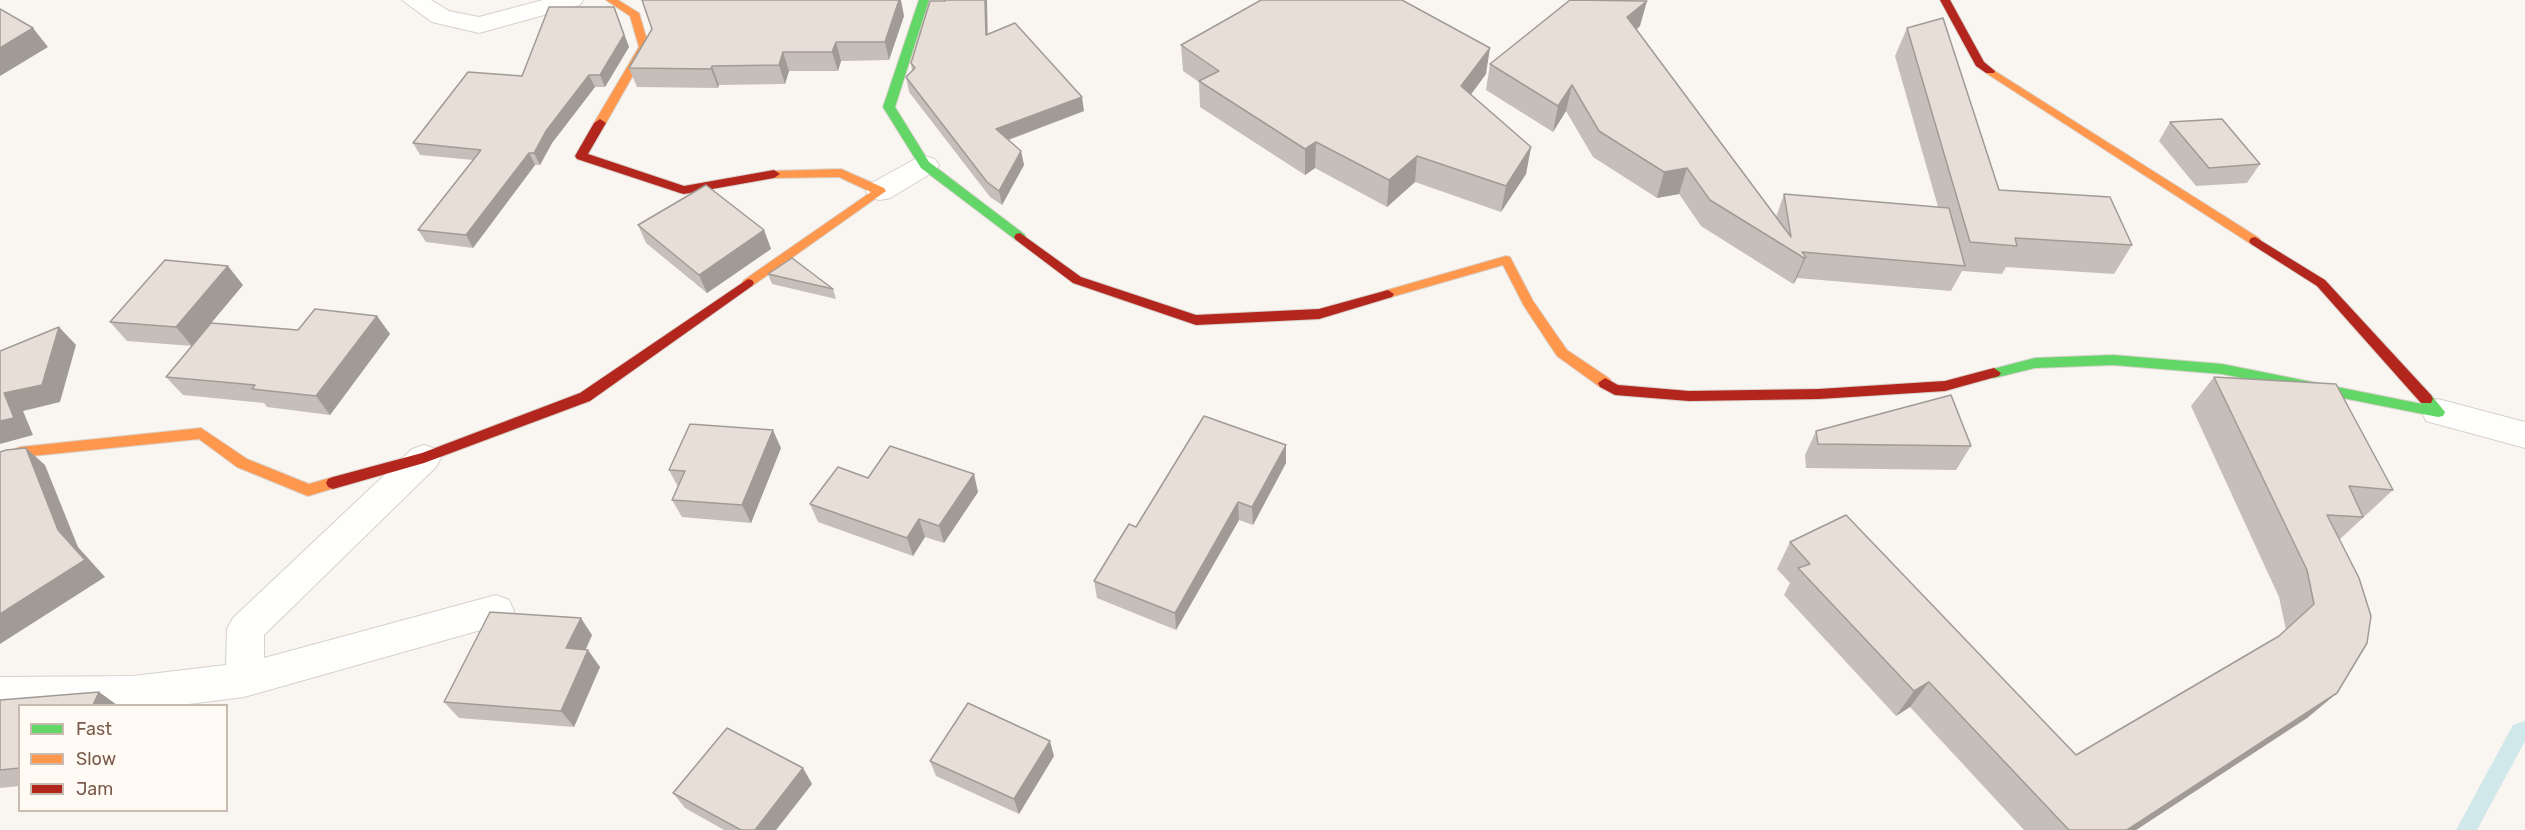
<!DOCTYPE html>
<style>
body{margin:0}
#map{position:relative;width:2525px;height:830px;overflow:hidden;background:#f9f5f0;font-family:Rubik,sans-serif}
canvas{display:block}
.legend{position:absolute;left:18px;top:704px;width:210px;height:108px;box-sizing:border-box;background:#fffaf3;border:2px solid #cabbb1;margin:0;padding:8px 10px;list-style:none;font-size:18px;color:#7a5c4d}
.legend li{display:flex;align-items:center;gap:12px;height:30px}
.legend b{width:30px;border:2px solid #cabbb1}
</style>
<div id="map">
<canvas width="2525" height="830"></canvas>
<ul class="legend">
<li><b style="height:8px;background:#63d668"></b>Fast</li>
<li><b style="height:8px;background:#ff974d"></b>Slow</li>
<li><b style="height:8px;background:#b3261e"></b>Jam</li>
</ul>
</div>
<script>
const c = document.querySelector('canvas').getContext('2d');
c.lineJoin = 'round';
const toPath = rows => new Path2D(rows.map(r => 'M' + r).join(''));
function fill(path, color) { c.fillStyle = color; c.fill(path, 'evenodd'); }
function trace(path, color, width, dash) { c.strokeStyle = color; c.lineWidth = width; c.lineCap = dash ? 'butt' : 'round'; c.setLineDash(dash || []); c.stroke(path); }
fill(toPath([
 [2525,721,2525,741,2477,830,2456,830,2513,725,2525,721]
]), '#d0e8ea');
const street = toPath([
 [402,0,431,0,449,11,479,17,543,0,583,0,580,5,479,33,432,22,402,0],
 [925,156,935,159,939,165,935,171,890,198,880,200,870,198,866,191,870,184,915,159,925,156],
 [2438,399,2525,422,2525,448,2426,421,2422,412,2426,403,2438,399],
 [424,445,436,449,441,458,436,467,264,635,264,658,496,595,509,600,514,611,509,622,244,697,173,706,20,706,20,711,0,711,0,677,133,676,226,665,227,629,233,618,412,449,424,445]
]);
const fast = toPath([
 [919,0,929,0,895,107,929,162,1024,234,1026,237,1024,240,1016,240,921,168,883,107,919,0],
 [2113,355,2222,364,2422,404,2419,399,2426,394,2431,395,2445,412,2443,416,2438,417,2222,374,2113,365,2035,368,1994,378,1987,373,1989,370,2035,358,2113,355]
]);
const slow = toPath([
 [606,0,618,0,639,13,649,47,606,123,600,127,594,123,639,47,630,16,606,0],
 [1990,68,2259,238,2261,241,2259,244,2251,244,1986,73,1986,69,1990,68],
 [841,169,884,188,886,191,752,286,744,286,742,283,744,280,871,192,839,177,774,178,770,177,768,174,770,171,841,169],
 [1506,256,1510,257,1533,301,1567,350,1610,379,1612,383,1610,387,1600,387,1557,356,1524,306,1503,265,1388,298,1382,294,1384,291,1506,256],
 [201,428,247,459,309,484,333,477,338,479,340,483,338,487,308,496,237,467,199,439,22,457,0,466,0,455,20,447,201,428]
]);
const jam = toPath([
 [1940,0,1950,0,1984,62,1995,71,1994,73,1986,73,1976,66,1940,0],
 [600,119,606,123,588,154,684,186,774,170,780,174,774,178,684,194,680,193,577,159,575,156,594,123,600,119],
 [1020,233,1081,277,1196,315,1319,309,1388,290,1394,294,1392,297,1319,319,1196,325,1073,283,1016,240,1014,237,1016,234,1020,233],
 [2255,237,2325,280,2431,395,2433,399,2431,403,2421,403,2317,286,2251,244,2249,241,2251,238,2255,237],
 [748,279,752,280,754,283,752,286,590,401,424,463,333,489,328,487,326,483,328,479,333,477,422,453,580,393,748,279],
 [1994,368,2001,373,1999,376,1945,391,1819,399,1689,401,1615,395,1600,387,1598,383,1605,378,1618,385,1689,391,1819,389,1945,381,1994,368]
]);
trace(street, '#d7d1cb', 2);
trace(fast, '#d9d2cb', 2);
trace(slow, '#d9d2cb', 2);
trace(jam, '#d9d2cb', 2);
fill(street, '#fefefd');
fill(fast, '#63d668');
fill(slow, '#ff974d');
fill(jam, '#b3261e');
fill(toPath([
 [614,7,629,47,605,87,595,87,552,143,540,165,535,165,473,248,426,242,418,230,473,160,420,155,413,143,522,76],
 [904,16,889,60,841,61,838,71,789,71,785,84,719,85,718,88,637,87,629,68],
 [1640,26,1636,30,1776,217,1784,194,1938,207,1895,56,1907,28,1999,190,2132,245,2114,274,2006,267,2002,274,1962,271,1951,291,1797,278,1793,284,1701,226,1679,194,1657,198,1593,157,1566,111,1553,132,1486,90,1490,64],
 [988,34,1084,111,1009,140,1021,151,1024,165,1002,205,990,197,909,92,906,77,912,71,911,63],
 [1181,45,1486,74,1471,95,1531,147,1526,174,1501,212,1415,182,1387,207,1315,168,1305,175,1200,107,1199,82,1183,71],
 [2170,122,2260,164,2247,183,2196,186,2159,141],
 [638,225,764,230,771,249,707,293,646,243],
 [768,274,833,289,836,299,772,284],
 [243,285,211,323,298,330,377,316,390,334,330,415,267,407,264,403,183,395,166,377,192,346,127,341,110,322],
 [2214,377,2393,490,2339,540,2337,693,2307,718,2136,830,2024,830,1910,707,1896,716,1784,595,1790,583,1777,569,1790,542,2076,755,2279,636,2286,630,2279,597,2191,406],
 [1816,431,1971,446,1956,470,1806,468,1805,455],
 [781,448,751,523,682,517,672,500,678,487,669,470],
 [1286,463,1253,525,1239,520,1176,630,1097,598,1094,581,1136,527],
 [868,478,978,492,944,543,925,537,913,556,818,522,810,504],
 [592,635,585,650,600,667,574,727,459,718,444,702],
 [99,692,117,705,20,705,20,786,0,788,0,700],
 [1054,756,1019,814,936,776,930,761],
 [803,768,812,784,776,830,724,830,685,808,673,793]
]), '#c6bfb9');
fill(toPath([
 [899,0,901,0,904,16,889,60,885,42],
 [985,0,987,0,988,49,986,35],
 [1647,1,1640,26,1621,43,1627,17],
 [614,7,629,47,605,87,600,75],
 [33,28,48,47,0,76,0,48],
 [836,42,841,61,838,71,832,52],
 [1490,48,1486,74,1457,112,1461,86],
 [783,52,789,71,785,84,779,65],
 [712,66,719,85,718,88,711,69],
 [589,75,595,87,552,143,540,165,534,153,546,131],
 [1572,85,1566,111,1553,132,1558,106],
 [1082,97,1084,111,999,143,996,129],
 [1316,142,1315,168,1305,175,1305,149],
 [1531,147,1526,174,1501,212,1506,186],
 [1021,151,1024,165,1002,205,999,191],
 [529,153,535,165,473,248,466,235],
 [1417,156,1415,182,1387,207,1389,180],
 [1687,168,1679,194,1657,198,1664,172],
 [764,230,771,249,707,293,699,275],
 [1806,257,1795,282,1793,284,1804,258],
 [228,266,243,285,192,346,176,327],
 [377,316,390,334,330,415,316,396],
 [59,327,76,345,60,402,23,411,33,435,0,444,0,421,4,393],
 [773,430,781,448,751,523,742,505],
 [1286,445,1286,463,1253,525,1252,507],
 [26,448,45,465,78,547,105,577,0,644,0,614,58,530],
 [974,474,978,492,944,543,939,526],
 [1238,502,1239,520,1176,630,1175,613],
 [919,519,925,537,913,556,907,538],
 [581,618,592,635,579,665,566,648],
 [588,650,600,667,574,727,561,711],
 [1929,682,1910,707,1896,716,1914,691],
 [99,692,117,705,93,705],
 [2337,693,2307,718,2136,830,2127,830],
 [1050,741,1054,756,1019,814,1014,799],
 [803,768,812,784,776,830,755,830]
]), '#a19b96');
const building = toPath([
 [642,0,899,0,885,42,836,42,832,52,783,52,779,65,712,66,711,69,629,68,652,29,642,0],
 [945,0,985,0,986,35,1015,23,1082,97,996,129,1021,151,999,191,987,182,906,77,915,68,911,63,930,1,945,1,945,0],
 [1261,0,1402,0,1490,48,1461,86,1531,147,1506,186,1417,156,1389,180,1316,142,1305,149,1199,81,1219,71,1181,45,1261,0],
 [1570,0,1647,1,1627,17,1791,237,1784,194,1949,208,1965,266,1802,252,1806,257,1804,258,1710,200,1687,168,1664,172,1599,131,1572,85,1558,106,1490,64,1570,0],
 [549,7,614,7,624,35,600,75,589,75,546,131,534,153,529,153,466,235,418,230,481,150,413,143,468,72,522,76,549,7],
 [0,9,33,28,0,48,0,9],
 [1943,18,1999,190,2110,197,2132,245,2015,238,2017,246,1970,242,1907,28,1943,18],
 [2222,119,2260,164,2209,168,2170,122,2222,119],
 [706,185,764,230,699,275,638,225,706,185],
 [792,258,833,289,768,274,792,258],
 [165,260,228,266,176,327,110,322,165,260],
 [315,309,377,316,316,396,252,389,255,385,166,377,211,323,298,330,315,309],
 [59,327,42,385,4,393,14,418,0,421,0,351,59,327],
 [2214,377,2336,384,2393,490,2349,486,2363,517,2327,515,2359,578,2371,616,2367,643,2337,693,2127,830,2069,830,1929,682,1914,691,1798,568,1810,564,1790,542,1846,515,2076,755,2279,636,2314,604,2307,570,2214,377],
 [1951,395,1971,446,1818,444,1816,431,1951,395],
 [1204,416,1286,445,1252,507,1238,502,1175,613,1094,581,1129,524,1136,527,1204,416],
 [690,424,773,430,742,505,672,500,685,471,669,470,690,424],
 [890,446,974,474,939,526,919,519,907,538,810,504,838,467,868,478,890,446],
 [26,448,58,530,85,560,0,614,0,452,6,450,26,448],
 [490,612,581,618,566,648,588,650,561,711,444,702,490,612],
 [99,692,93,705,20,705,20,768,0,770,0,700,99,692],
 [968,703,1050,741,1014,799,930,761,968,703],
 [727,728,803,768,755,830,741,830,673,793,727,728]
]);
fill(building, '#e6ded7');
trace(building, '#a19b96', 1.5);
</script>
